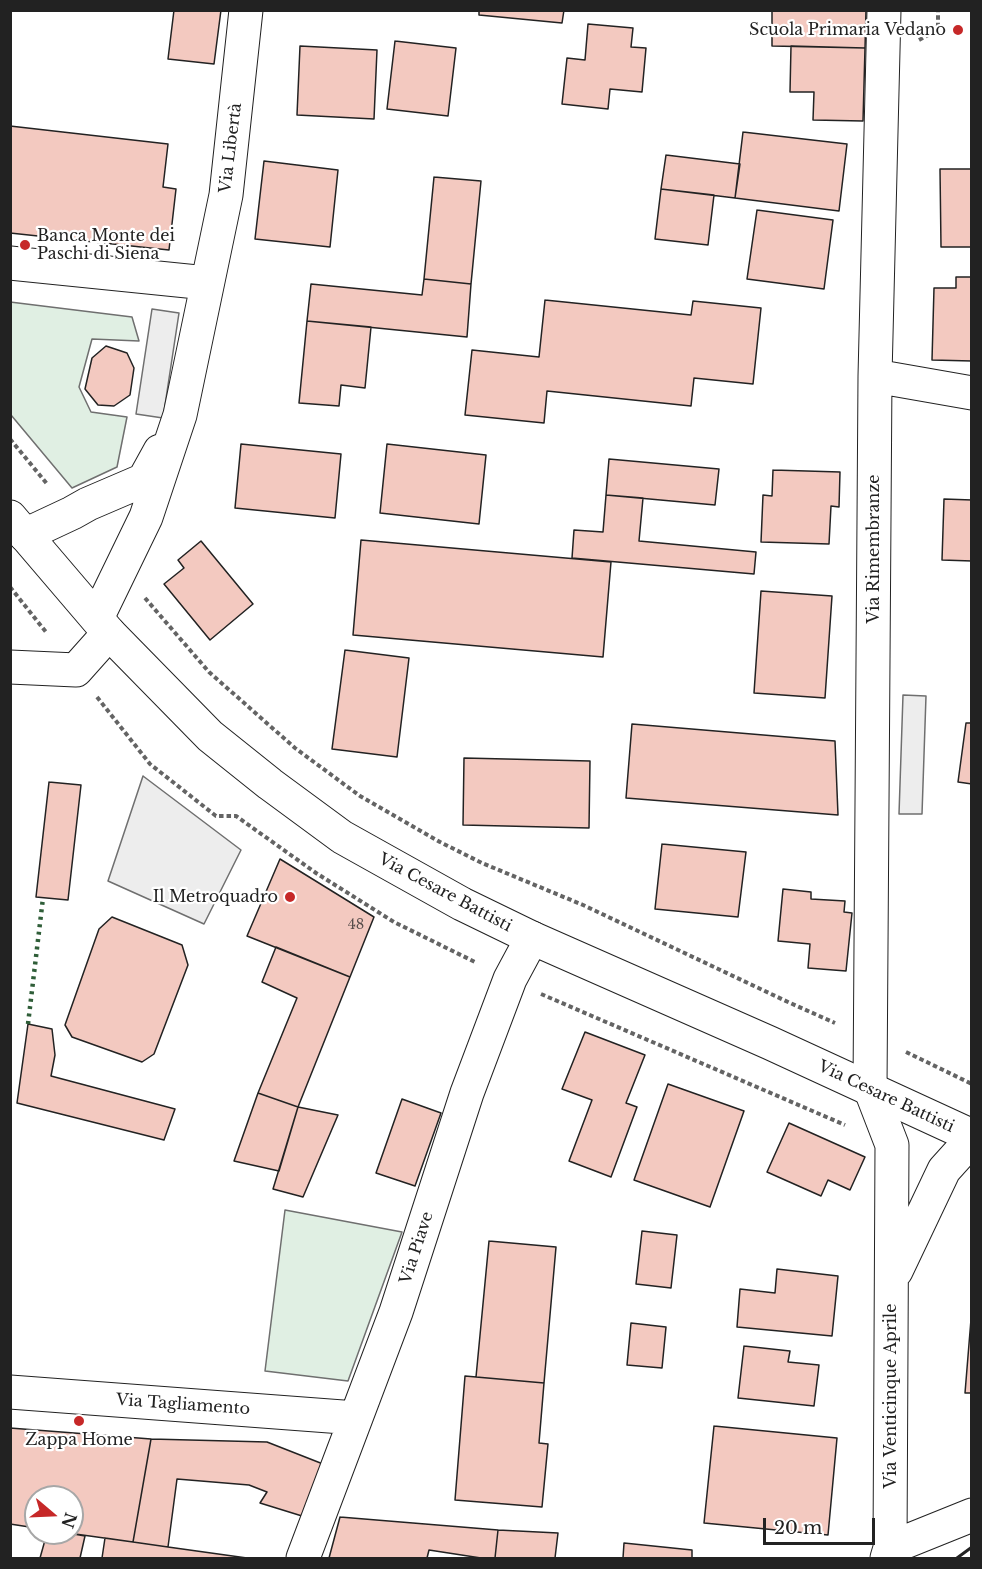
<!DOCTYPE html>
<meta charset="utf-8">
<style>
body{margin:0}
#map{position:relative;width:982px;height:1569px;overflow:hidden;background:#fff;font-family:"Libre Baskerville",serif}
canvas{display:block}
.frame{position:absolute;inset:0;border:12px solid #222;pointer-events:none}
.north{position:absolute;left:24px;top:1485px;width:60px;height:60px;box-sizing:border-box;background:#fff;border:2px solid #a7a7a7;border-radius:50%;rotate:109deg;font-size:16px;font-weight:700;line-height:24px;text-align:center;color:#222}
.north::after{content:'';display:block;margin:auto;width:21px;height:27px;background:#c62828;clip-path:polygon(50% 0,100% 100%,50% 72%,0 100%)}
.scale{position:absolute;left:763px;top:1518px;width:112px;height:27px;box-sizing:border-box;border:3px solid #222;border-top:0;padding-left:8px;font-size:18px;line-height:21px;white-space:nowrap;color:#222;-webkit-text-stroke:4px #fff;paint-order:stroke}
</style>
<div id="map">
<canvas width="982" height="1569"></canvas>
<div class="frame"></div>
<div class="north">N</div>
<div class="scale">20 m</div>
</div>
<script>
const c = document.querySelector('canvas').getContext('2d');
c.lineJoin = 'round';
function fill(path, color) { c.fillStyle = color; c.fill(path, 'evenodd'); }
const toPath = rows => new Path2D(rows.map(r => 'M' + r).join(''));
function trace(path, color, width, dash) { c.strokeStyle = color; c.lineWidth = width; c.lineCap = dash ? 'butt' : 'round'; c.setLineDash(dash || []); c.stroke(path); }
function drawText(font, color, halo, rows, align = 'center') {
  c.font = font + ' "Libre Baskerville",serif'; c.lineWidth = 4.5; c.setLineDash([]); c.textBaseline = 'middle'; c.strokeStyle = halo; c.fillStyle = color; for (const [text, x, y, turn = 0] of rows) {
    c.save(); c.translate(x, y); c.rotate((+turn || 0) * Math.PI / 180); c.textAlign = isNaN(turn) ? turn : align; if (halo) c.strokeText(text, 0, 0); c.fillText(text, 0, 0); c.restore();
  }
}
const green = toPath([
 [10,302,132,317,139,341,92,339,79,387,91,412,127,417,117,467,72,488,11,415,10,302],
 [285,1210,402,1232,348,1381,265,1371,285,1210]
]);
fill(green, '#e0efe3');
trace(green, '#6f6f6f', 1.5);
const parking = toPath([
 [152,309,179,313,163,418,136,414,152,309],
 [903,695,926,696,922,814,899,814,903,695],
 [143,776,241,850,204,924,108,881,143,776]
]);
fill(parking, '#ededed');
trace(parking, '#6f6f6f', 1.5);
const building = toPath([
 [174,10,221,10,214,64,168,59,174,10],
 [479,10,564,10,562,23,479,15,479,10],
 [772,10,866,10,865,48,772,46,772,10],
 [588,24,633,28,631,47,646,48,642,92,610,89,608,109,562,104,567,58,585,60,588,24],
 [395,41,456,48,448,116,387,109,395,41],
 [300,46,377,50,374,119,297,115,300,46],
 [791,46,865,48,863,121,813,120,814,92,790,92,791,46],
 [10,126,168,144,163,187,176,189,169,250,10,233,10,126],
 [743,132,847,144,839,211,735,198,743,132],
 [666,155,740,164,735,198,661,189,666,155],
 [264,161,338,170,330,247,255,239,264,161],
 [940,169,972,169,972,247,941,247,940,169],
 [434,177,481,181,471,284,424,279,434,177],
 [661,189,714,195,708,245,655,239,661,189],
 [757,210,833,220,824,289,747,279,757,210],
 [956,277,972,277,972,361,932,360,934,288,956,288,956,277],
 [424,279,471,284,467,337,307,321,311,284,422,295,424,279],
 [545,300,691,315,693,301,761,308,753,384,694,378,691,406,547,391,544,423,465,415,472,350,539,357,545,300],
 [307,321,371,327,365,388,341,385,339,406,299,403,307,321],
 [106,346,127,353,134,368,130,395,114,406,98,405,85,389,92,358,106,346],
 [241,444,341,454,335,518,235,508,241,444],
 [387,444,486,455,479,524,380,513,387,444],
 [609,459,719,469,715,505,606,495,609,459],
 [773,470,840,472,839,507,831,506,829,544,761,542,763,495,772,496,773,470],
 [606,495,643,498,639,541,756,552,754,574,572,558,574,530,603,532,606,495],
 [944,499,972,500,972,561,942,560,944,499],
 [361,540,611,562,603,657,353,635,361,540],
 [201,541,253,604,210,640,164,584,184,568,178,560,201,541],
 [761,591,832,596,825,698,754,693,761,591],
 [345,650,409,658,397,757,332,749,345,650],
 [966,723,972,723,972,784,958,782,966,723],
 [632,724,835,741,838,815,626,798,632,724],
 [464,758,590,761,589,828,463,825,464,758],
 [49,782,81,785,68,900,36,897,49,782],
 [662,844,746,852,738,917,655,909,662,844],
 [280,859,374,917,350,977,247,936,280,859],
 [783,889,811,892,811,899,845,901,844,912,852,913,846,971,808,968,810,944,778,941,783,889],
 [112,917,182,945,188,965,154,1054,142,1062,72,1037,65,1025,99,929,112,917],
 [276,947,350,977,298,1107,258,1093,297,998,262,982,276,947],
 [28,1024,52,1029,55,1055,51,1076,175,1109,164,1140,17,1103,28,1024],
 [585,1032,645,1055,626,1103,637,1107,611,1177,569,1161,592,1100,562,1089,585,1032],
 [668,1084,744,1111,710,1207,634,1180,668,1084],
 [258,1093,298,1107,279,1171,234,1161,258,1093],
 [402,1099,441,1113,415,1186,376,1173,402,1099],
 [298,1107,338,1115,303,1197,273,1189,298,1107],
 [789,1123,865,1157,850,1190,828,1180,821,1196,767,1172,789,1123],
 [642,1231,677,1235,671,1288,636,1284,642,1231],
 [489,1241,556,1247,544,1383,476,1377,489,1241],
 [777,1269,838,1276,832,1336,737,1327,740,1289,775,1293,777,1269],
 [972,1307,972,1393,965,1393,972,1307],
 [631,1323,666,1327,662,1368,627,1365,631,1323],
 [744,1346,790,1351,788,1362,819,1365,814,1406,738,1398,744,1346],
 [465,1376,544,1383,539,1443,548,1444,542,1507,455,1500,465,1376],
 [714,1426,837,1438,828,1535,704,1523,714,1426],
 [10,1428,151,1439,133,1542,68,1533,72,1533,72,1497,36,1497,36,1528,10,1524,10,1428],
 [151,1439,267,1442,323,1464,302,1516,260,1503,267,1492,249,1485,177,1479,168,1547,133,1542,151,1439],
 [340,1517,498,1530,495,1558,481,1558,429,1550,427,1558,329,1558,340,1517],
 [498,1530,558,1533,555,1558,495,1558,498,1530],
 [47,1533,68,1533,85,1536,80,1558,40,1558,47,1533],
 [105,1538,168,1547,247,1558,102,1558,105,1538],
 [624,1543,692,1550,692,1558,623,1558,624,1543]
]);
fill(building, '#f3c9c0');
trace(building, '#222', 1.5);
const minor = toPath([
 [884,10,875,376,870,1088,892,1145,890,1548,887,1558],
 [10,263,207,283],
 [875,376,972,393],
 [25,535,72,513,88,504,144,480,160,451],
 [97,618,146,517,180,415,226,195,246,10],
 [10,667,76,670,109,633],
 [896,1271,944,1170,972,1139],
 [10,1392,356,1418],
 [890,1548,972,1515],
 [303,1558,396,1312,467,1093,510,979,532,938]
]);
const major = toPath([
 [10,517,109,633,210,736,270,784,342,837,462,904,532,938,770,1043,972,1136]
]);
trace(minor, '#222', 35);
trace(major, '#222', 35);
trace(toPath([
 [919,40,930,34,938,26,938,10],
 [10,439,48,485],
 [10,587,46,632],
 [145,598,209,672,295,748,360,796,440,842,482,863,583,905,788,1002,835,1023],
 [97,697,150,764,216,816,236,816,316,873,394,922,477,963],
 [541,994,845,1125],
 [906,1052,972,1084]
]), '#646464', 4, [4.5, 3]);
trace(minor, '#fff', 33);
trace(major, '#fff', 33);
trace(toPath([
 [28,1024,43,898]
]), '#2f5e38', 4.5, [3, 4.5]);
trace(toPath([
 [957,1558,972,1547]
]), '#222', 3);
for (const [x, y, r, color] of [
 [958,30,6,"#c62828"],
 [25,245,6,"#c62828"],
 [290,897,6,"#c62828"],
 [79,1421,6,"#c62828"]
]) { const dot = new Path2D(); dot.arc(x, y, r, 0, 2 * Math.PI); c.fillStyle = color; c.fill(dot); trace(dot, '#fff', 2); }
drawText('14px', '#564c4a', null, [
 ["48",356,925]
]);
drawText('16px', '#222', '#fff', [
 ["Scuola Primaria Vedano",946,30],
 ["Banca Monte dei",37,236,"left"],
 ["Paschi di Siena",37,254,"left"],
 ["Il Metroquadro",278,897],
 ["Zappa Home",79,1440,"center"]
], 'right');
drawText('16px', '#222', '#fff', [
 ["Via Libertà",231,148,-83],
 ["Via Rimembranze",874,549,-90],
 ["Via Cesare Battisti",445,893,28],
 ["Via Cesare Battisti",886,1097,25],
 ["Via Piave",417,1248,-72],
 ["Via Venticinque Aprile",891,1396,-90],
 ["Via Tagliamento",183,1405,4]
]);
</script>
